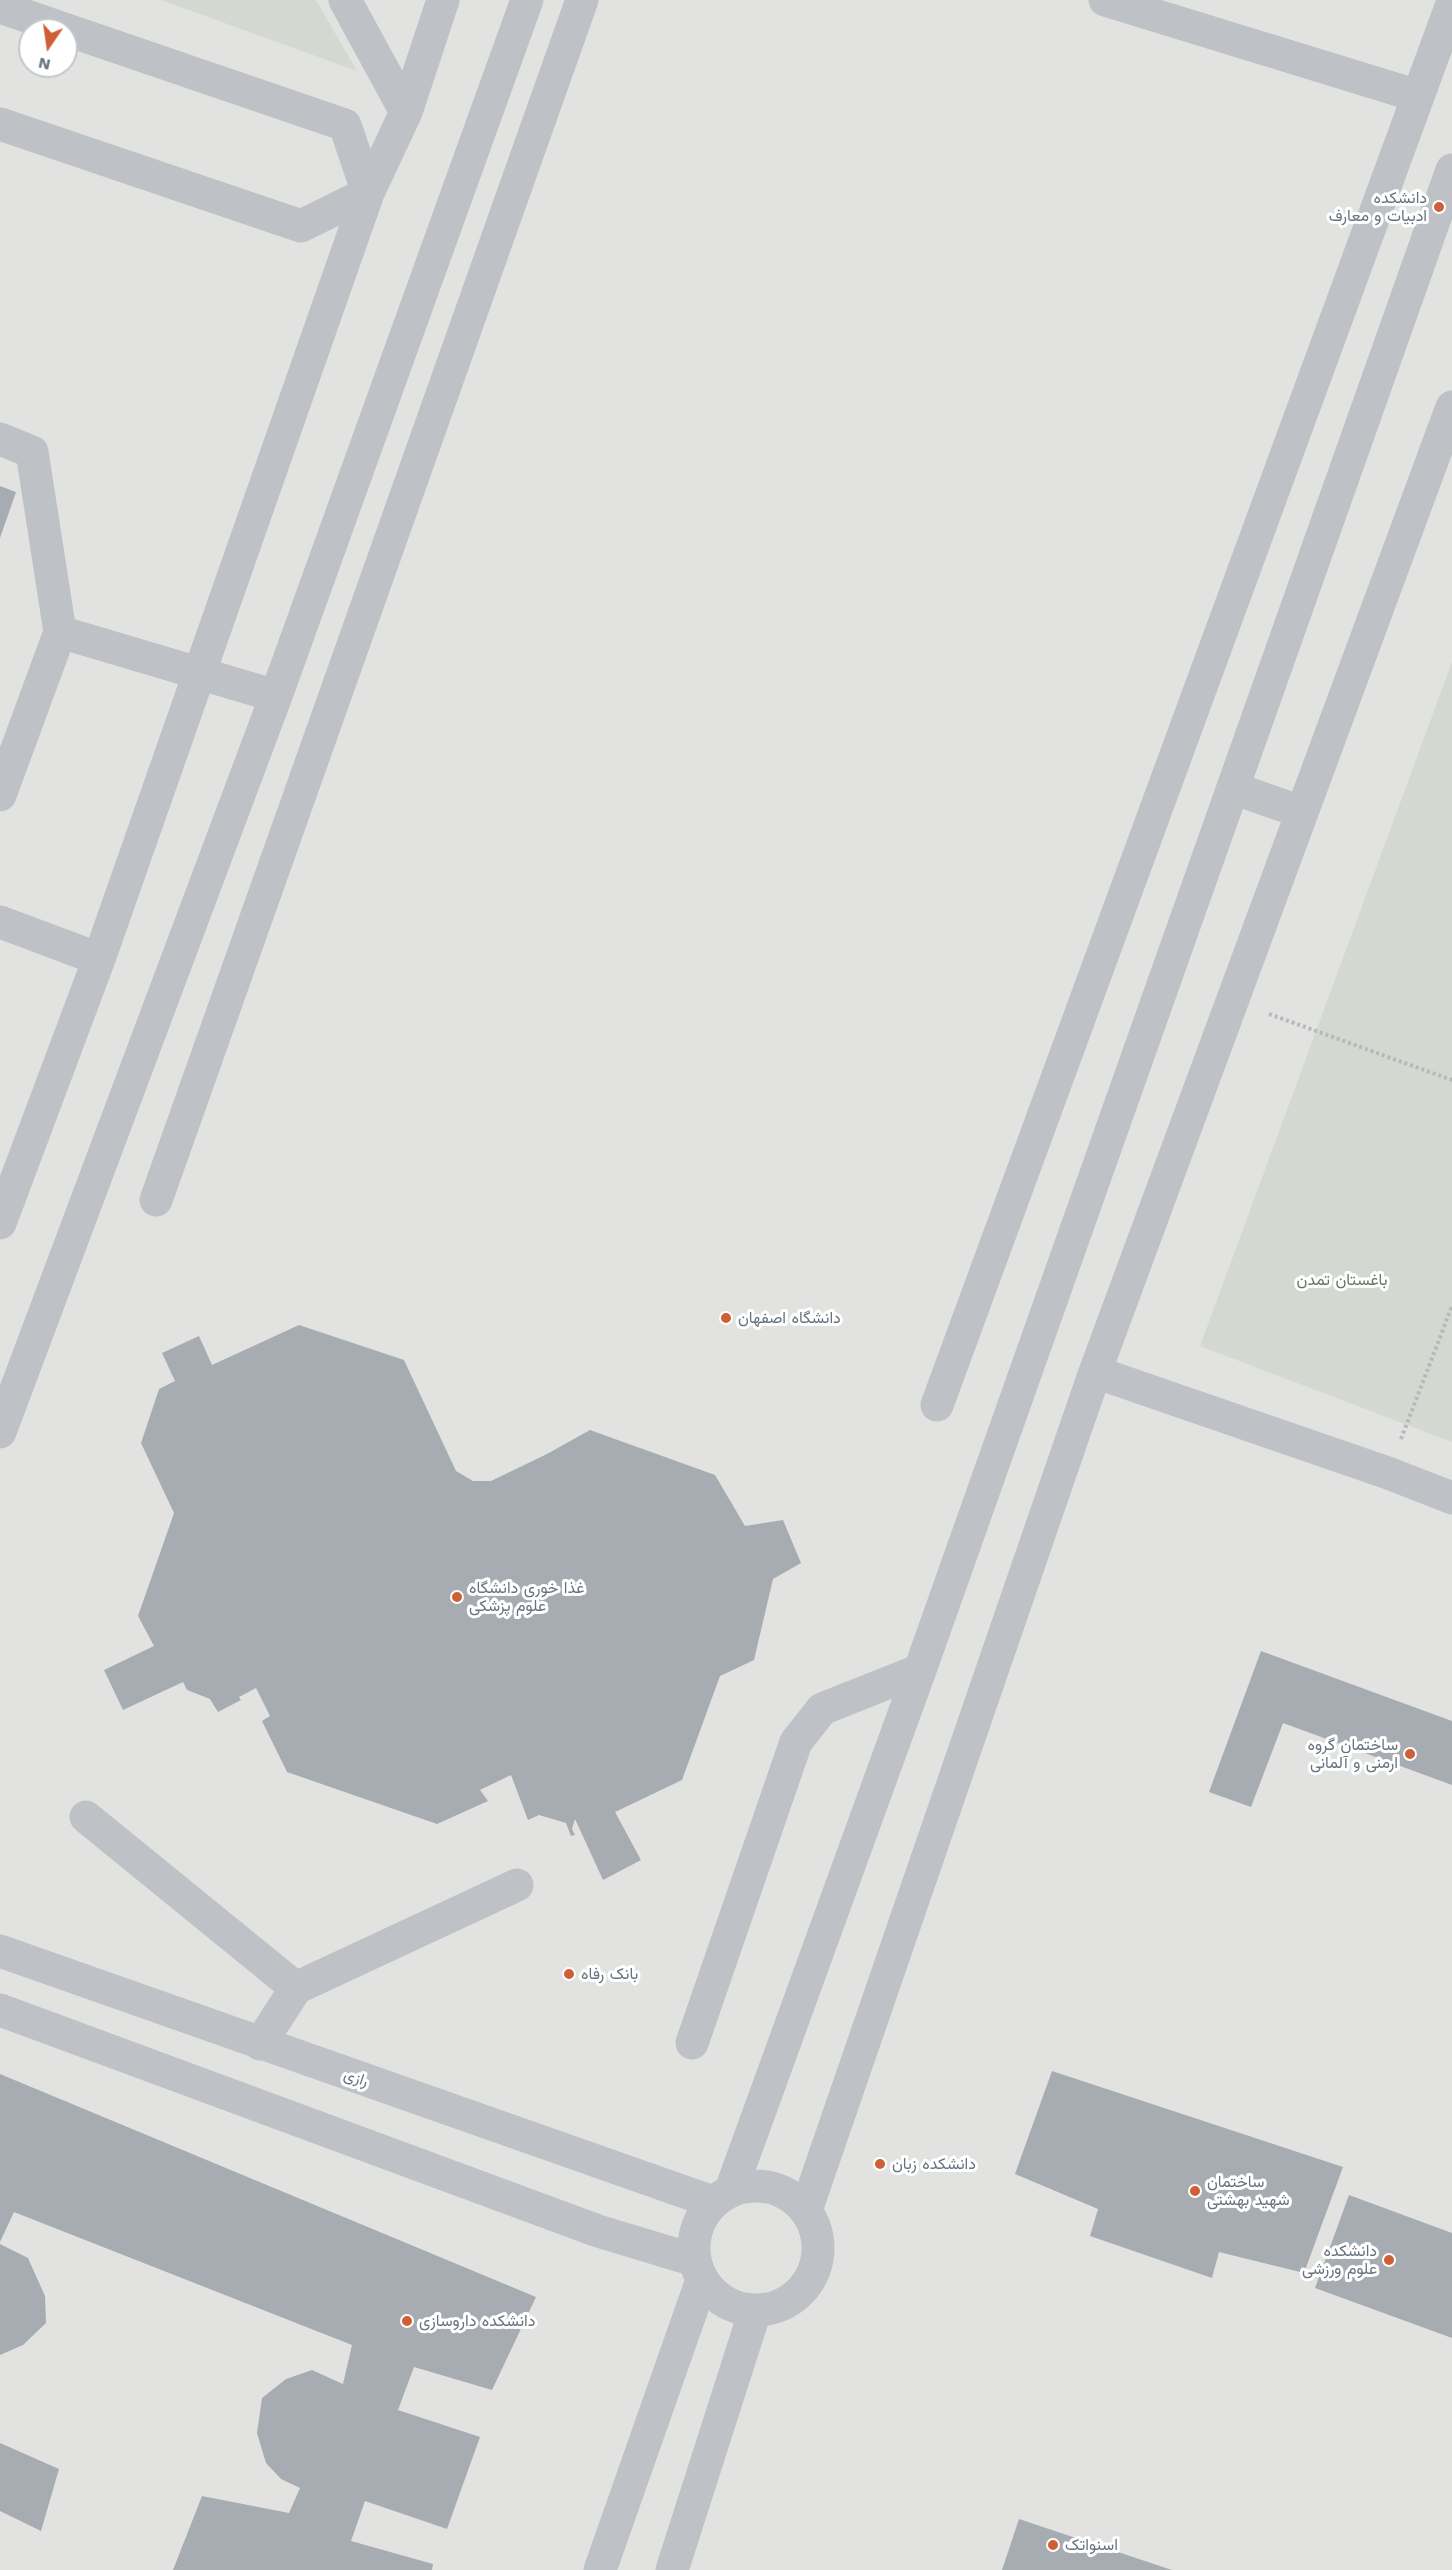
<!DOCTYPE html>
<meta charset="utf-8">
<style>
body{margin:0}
#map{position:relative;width:1452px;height:2570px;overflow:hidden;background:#f4f4f1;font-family:"Work Sans",sans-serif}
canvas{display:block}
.north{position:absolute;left:18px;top:18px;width:60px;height:60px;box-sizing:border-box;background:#fff;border:2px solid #c2c7cc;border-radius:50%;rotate:193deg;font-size:16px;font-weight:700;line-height:24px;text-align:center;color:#66737f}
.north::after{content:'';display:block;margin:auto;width:21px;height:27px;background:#cf5f36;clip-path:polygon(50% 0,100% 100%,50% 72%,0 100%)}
</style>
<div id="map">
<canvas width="1452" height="2570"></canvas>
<div class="north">N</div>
</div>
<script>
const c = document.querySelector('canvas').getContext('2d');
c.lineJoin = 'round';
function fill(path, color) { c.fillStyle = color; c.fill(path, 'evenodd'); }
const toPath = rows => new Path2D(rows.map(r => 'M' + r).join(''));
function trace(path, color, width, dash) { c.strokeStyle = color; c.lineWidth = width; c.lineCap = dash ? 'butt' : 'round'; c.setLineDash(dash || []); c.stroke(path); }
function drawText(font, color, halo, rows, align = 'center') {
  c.font = font + ' "Work Sans",Vazirmatn,sans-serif'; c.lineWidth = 6; c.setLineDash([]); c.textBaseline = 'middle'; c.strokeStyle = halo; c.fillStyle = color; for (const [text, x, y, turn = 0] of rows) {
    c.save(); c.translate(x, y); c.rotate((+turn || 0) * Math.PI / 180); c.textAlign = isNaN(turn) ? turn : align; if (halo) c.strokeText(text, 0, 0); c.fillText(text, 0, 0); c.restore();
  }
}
fill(toPath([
 [0,0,1452,0,1452,2570,0,2570],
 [30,30,66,30,66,66,30,66]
]), '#e2e3e1');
fill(toPath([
 [161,0,316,0,357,71],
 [1452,662,1452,1442,1200,1346]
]), '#d3d9d1');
fill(toPath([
 [0,486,16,492,0,538],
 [299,1325,404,1360,456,1471,473,1481,491,1481,547,1454,590,1430,715,1475,745,1526,783,1520,801,1563,773,1579,754,1660,720,1676,682,1780,615,1812,641,1860,603,1880,575,1819,572,1829,575,1835,571,1836,566,1823,539,1815,528,1820,511,1775,480,1790,488,1801,437,1824,287,1772,262,1721,270,1716,256,1688,239,1697,241,1700,218,1712,210,1699,187,1690,183,1682,123,1710,104,1670,154,1646,138,1616,174,1513,141,1443,159,1389,175,1381,162,1353,199,1336,212,1365],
 [1261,1651,1452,1721,1452,1785,1283,1723,1251,1807,1209,1792],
 [1052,2071,1343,2167,1304,2273,1219,2252,1212,2278,1090,2236,1098,2209,1015,2174],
 [0,2074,536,2297,492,2390,414,2367,398,2410,480,2437,447,2529,365,2501,351,2541,433,2564,432,2570,173,2570,202,2496,289,2513,300,2488,281,2479,266,2463,257,2433,262,2398,286,2379,312,2370,343,2384,352,2345,14,2212,0,2242],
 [1349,2195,1452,2233,1452,2338,1315,2288],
 [0,2244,28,2258,45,2296,46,2323,23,2345,0,2355],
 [0,2443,59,2469,41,2531,0,2511],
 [1019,2519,1172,2570,1002,2570]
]), '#a6acb1');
trace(toPath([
 [1269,1014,1452,1080],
 [1401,1439,1452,1306]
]), '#b6b9bb', 4, [3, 3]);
trace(toPath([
 [345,0,406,112],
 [1105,0,1418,96],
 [0,7,345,125,368,193,301,226,0,124],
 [0,439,32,452,60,632,0,795],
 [60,632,276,696],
 [1233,788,1301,812],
 [0,922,99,959],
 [156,1200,582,0],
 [0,1223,99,959,368,193,406,112,443,0],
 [1095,1372,1388,1473,1452,1498],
 [937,1405,1452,4],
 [0,1432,276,696,527,0],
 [86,1817,296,1988,517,1885],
 [0,1951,713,2202],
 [0,2010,598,2231,694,2260],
 [692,2043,796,1742,822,1709,920,1670],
 [260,2044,296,1988],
 '694 2248a62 62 0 1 1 124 0a62 62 0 1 1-124 0Z',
 [731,2190,920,1670,1452,170],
 [806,2210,1095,1372,1452,407],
 [600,2570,702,2280],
 [672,2570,755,2311]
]), '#bec1c5', 33);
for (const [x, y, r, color] of [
 [1439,207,6,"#cf5f36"],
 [726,1318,6,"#cf5f36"],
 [457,1597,6,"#cf5f36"],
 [1410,1754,6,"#cf5f36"],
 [569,1974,6,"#cf5f36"],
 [880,2164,6,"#cf5f36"],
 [1195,2191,6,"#cf5f36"],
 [1389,2260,6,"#cf5f36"],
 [407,2321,6,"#cf5f36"],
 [1053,2545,6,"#cf5f36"]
]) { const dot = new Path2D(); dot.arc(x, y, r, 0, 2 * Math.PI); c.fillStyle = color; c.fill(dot); trace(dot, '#fff', 2); }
drawText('16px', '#66737f', '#fff', [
 ["دانشکده",1427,198,"right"],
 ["ادبیات و معارف",1427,216,"right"],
 ["دانشگاه اصفهان",738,1318],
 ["غذا خوری دانشگاه",469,1588],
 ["علوم پزشکی",469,1606],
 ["ساختمان گروه",1398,1745,"right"],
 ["ارمنی و آلمانی",1398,1763,"right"],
 ["بانک رفاه",581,1974],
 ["دانشکده زبان",892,2164],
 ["ساختمان",1207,2182],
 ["شهید بهشتی",1207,2200],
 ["دانشکده",1377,2251,"right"],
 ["علوم ورزشی",1377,2269,"right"],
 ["دانشکده داروسازی",419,2321],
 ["اسنواتک",1065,2545]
], 'left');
drawText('16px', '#677765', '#fff', [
 ["باغستان تمدن",1342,1280]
]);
drawText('16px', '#66737f', '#fff', [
 ["رازی",356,2078,19]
]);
</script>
